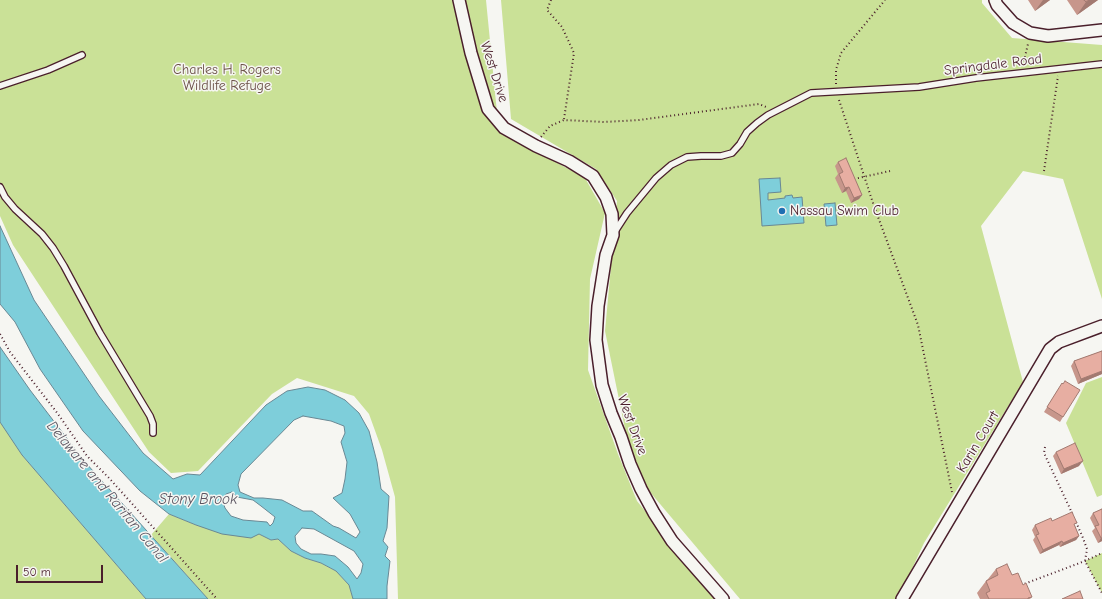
<!DOCTYPE html>
<style>
body{margin:0}
#map{position:relative;width:1102px;height:599px;overflow:hidden;background:#f6f6f2;font-family:"Comic Neue",sans-serif}
canvas{display:block}
.scale{position:absolute;left:16px;top:565px;width:87px;height:18px;box-sizing:border-box;border:2px solid #4a1f2b;border-top:0;padding-left:5px;font-size:12px;line-height:14px;white-space:nowrap;color:#4a1f2b;-webkit-text-stroke:3px #f6f6f2;paint-order:stroke}
</style>
<div id="map">
<canvas width="1102" height="599"></canvas>
<div class="scale">50 m</div>
</div>
<script>
const c = document.querySelector('canvas').getContext('2d');
c.lineJoin = 'round';
function fill(path, color) { c.fillStyle = color; c.fill(path, 'evenodd'); }
const toPath = rows => new Path2D(rows.map(r => 'M' + r).join(''));
function trace(path, color, width, dash) { c.strokeStyle = color; c.lineWidth = width; c.lineCap = dash ? 'butt' : 'round'; c.setLineDash(dash || []); c.stroke(path); }
function drawText(font, color, halo, rows, align = 'center') {
  c.font = font + ' "Comic Neue",sans-serif'; c.lineWidth = 3; c.setLineDash([]); c.textBaseline = 'middle'; c.strokeStyle = halo; c.fillStyle = color; for (const [text, x, y, turn = 0] of rows) {
    c.save(); c.translate(x, y); c.rotate((+turn || 0) * Math.PI / 180); c.textAlign = isNaN(turn) ? turn : align; if (halo) c.strokeText(text, 0, 0); c.fillText(text, 0, 0); c.restore();
  }
}
fill(toPath([
 [0,0,486,0,498,123,528,147,585,178,605,213,590,279,588,370,618,454,637,501,716,599,398,599,395,497,382,450,369,414,354,396,297,378,272,394,198,471,171,473,149,452,13,245,0,216],
 [501,0,982,0,982,3,1012,38,1102,45,1102,299,1063,179,1023,171,981,226,1023,382,924,543,898,599,740,599,634,473,605,331,617,201,596,169,511,119],
 [1102,377,1102,495,1097,497,1066,423,1086,383],
 [0,422,22,455,146,599,0,599],
 [169,514,196,525,259,534,271,540,278,539,291,551,305,558,321,563,336,571,349,585,353,599,208,599,151,535],
 [1102,553,1102,593,1085,561]
]), '#cae197');
const water = toPath([
 [780,178,781,192,768,193,768,200,785,198,785,196,792,195,793,198,802,197,804,223,762,226,759,179,780,178],
 [835,203,837,225,826,226,824,204,835,203],
 [0,226,34,300,99,396,143,453,173,479,187,474,200,475,266,405,287,391,308,387,325,390,345,400,359,413,369,431,377,462,381,489,389,496,387,528,383,541,388,547,385,556,390,561,387,586,387,599,353,599,349,585,336,571,321,563,305,558,291,551,278,539,271,540,259,534,251,538,222,534,196,525,169,514,140,491,83,431,40,369,15,322,0,304,0,226],
 [303,416,331,421,344,426,345,433,341,442,347,462,345,479,342,493,333,498,350,514,360,532,356,538,339,528,333,526,312,511,303,511,282,500,263,498,254,498,240,492,238,485,241,474,294,420,303,416],
 [232,492,237,497,253,500,261,506,275,517,273,523,270,526,267,522,243,520,231,516,225,508,223,502,226,494,232,492],
 [302,528,314,529,354,551,363,564,361,573,357,579,348,567,335,556,321,554,311,554,301,549,296,543,295,536,302,528],
 [0,347,30,390,85,462,208,599,146,599,22,455,0,422,0,347]
]);
fill(water, '#7eceda');
trace(water, '#698894', 1);
const service = toPath([
 [0,86,48,70,82,55],
 [0,187,5,197,15,209,42,234,53,248,64,266,100,333,150,416,153,424,153,433],
 [614,233,627,213,656,178,671,165,687,157,701,156,721,156,732,153,740,144,747,132,757,123,768,115,811,93,919,87,976,78,1102,64]
]);
const minor = toPath([
 [459,0,471,53,488,109,504,128,536,146,569,161,593,176,606,197,612,214,613,235,606,255,598,306,596,340,602,385,611,413,621,437,630,464,641,489,654,513,672,541,723,599],
 [995,0,997,5,1013,23,1030,33,1048,36,1102,30],
 [902,599,1050,349,1059,342,1102,326]
]);
trace(service, '#4a1f2b', 8);
trace(minor, '#4a1f2b', 14);
trace(toPath([
 [551,0,547,10,562,27,574,53,564,119],
 [1023,65,1028,44],
 [836,84,836,70,841,53,885,0],
 [839,100,874,206,918,325,952,492],
 [541,137,550,126,564,120,604,122,639,120,759,104,766,107],
 [1044,171,1058,76],
 [854,179,890,171],
 [0,334,10,352,58,414,87,456,110,479,217,599],
 [1045,447,1044,453,1073,515],
 [1076,522,1083,538,1087,549,1085,561,1102,593],
 [1025,587,1024,584,1085,561,1102,553]
]), '#4a1f2b', 2, [1, 3]);
trace(service, '#f6f6f2', 5.5);
trace(minor, '#f6f6f2', 11);
fill(toPath([
 [1028,0,1050,0,1035,11],
 [1067,0,1098,0,1077,15],
 [838,162,862,195,859,199,851,203,846,191,842,193,835,178,838,174,835,166],
 [1102,351,1102,374,1078,384,1071,366,1074,361],
 [1059,388,1063,417,1060,422,1044,412],
 [1056,452,1079,466,1061,474,1053,456],
 [1102,509,1102,541,1098,543,1092,531,1095,528,1090,518,1093,513],
 [1052,521,1075,526,1079,536,1076,540,1060,547,1059,545,1040,554,1033,540,1035,537,1032,530,1035,525],
 [996,569,1012,575,1023,585,1032,597,1030,599,980,599,977,593,986,581,988,579]
]), '#c7968b');
fill(toPath([
 [1043,0,1050,0,1035,11],
 [1089,0,1098,0,1077,15,1086,2],
 [849,187,846,191,842,193,845,188],
 [862,195,859,199,851,203,854,198],
 [1102,371,1102,374,1078,384,1081,379],
 [1083,461,1079,466,1061,474,1064,469],
 [1079,536,1076,540,1060,547,1063,543],
 [1101,538,1102,538,1102,541,1098,543],
 [1062,541,1059,545,1040,554,1043,550]
]), '#a27a71');
const building = toPath([
 [1084,0,1089,0,1086,2,1084,0],
 [846,158,862,195,854,198,849,187,845,188,839,174,843,172,838,162,846,158],
 [1102,351,1102,371,1081,379,1074,361,1102,351],
 [1065,381,1080,390,1063,417,1047,407,1062,383,1063,384,1065,381],
 [1075,443,1083,461,1064,469,1056,452,1075,443],
 [1102,509,1102,538,1101,538,1095,526,1099,525,1093,513,1102,509],
 [1072,512,1077,523,1074,524,1079,536,1063,543,1062,541,1043,550,1036,535,1039,534,1035,525,1051,518,1052,521,1072,512],
 [1007,564,1012,575,1018,573,1023,585,1026,583,1032,597,1028,598,1028,599,989,599,986,593,990,591,986,581,998,575,996,569,1007,564],
 [1080,591,1083,599,1062,599,1080,591]
]);
fill(building, '#e7aea2');
trace(building, '#a27a71', 1);
for (const [x, y, r, color] of [
 [782,211,4,"#1f6fb2"]
]) { const dot = new Path2D(); dot.arc(x, y, r, 0, 2 * Math.PI); c.fillStyle = color; c.fill(dot); trace(dot, '#f6f6f2', 1.5); }
drawText('14px', '#4a1f2b', '#f6f6f2', [
 ["Springdale Road",993,65,-7],
 ["West Drive",494,72,72],
 ["West Drive",632,425,70],
 ["Karin Court",978,442,-59]
]);
drawText('14px', '#6a5046', '#f6f6f2', [
 ["Charles H. Rogers",227,70],
 ["Wildlife Refuge",227,86]
]);
drawText('14px', '#4a1f2b', '#f6f6f2', [
 ["Nassau Swim Club",790,211]
], 'left');
drawText('italic 15px', '#5a5460', '#f6f6f2', [
 ["Delaware and Raritan Canal",107,492,50],
 ["Stony Brook",198,500]
]);
</script>
